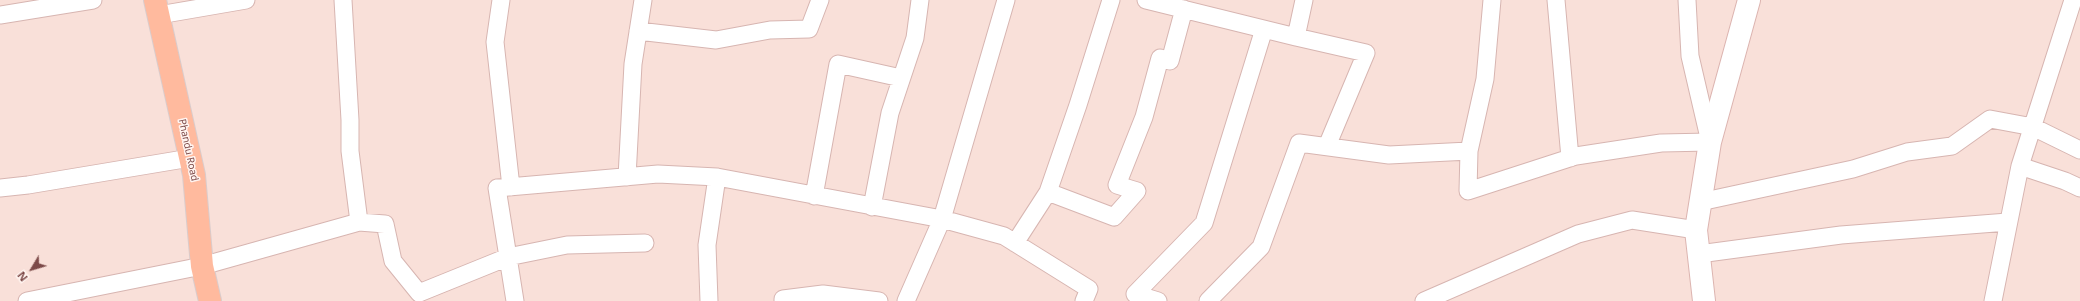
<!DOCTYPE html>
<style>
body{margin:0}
#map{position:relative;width:2080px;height:301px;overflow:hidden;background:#feeee8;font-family:"Noto Sans",sans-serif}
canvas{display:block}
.north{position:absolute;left:12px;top:249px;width:40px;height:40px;-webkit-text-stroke:3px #fff4f0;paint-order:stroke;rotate:232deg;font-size:11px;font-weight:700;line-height:16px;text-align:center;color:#7c4948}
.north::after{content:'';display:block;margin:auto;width:14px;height:18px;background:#7c4948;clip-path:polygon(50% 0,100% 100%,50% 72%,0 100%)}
</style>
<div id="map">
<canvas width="2080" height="301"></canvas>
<div class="north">N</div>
</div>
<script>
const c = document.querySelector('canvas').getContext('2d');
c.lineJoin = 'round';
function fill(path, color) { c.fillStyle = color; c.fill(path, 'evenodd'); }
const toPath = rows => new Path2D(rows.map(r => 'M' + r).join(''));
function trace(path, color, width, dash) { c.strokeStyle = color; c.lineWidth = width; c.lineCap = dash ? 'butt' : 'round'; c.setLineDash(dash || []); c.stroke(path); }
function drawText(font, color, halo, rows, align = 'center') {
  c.font = font + ' "Noto Sans",sans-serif'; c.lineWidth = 3; c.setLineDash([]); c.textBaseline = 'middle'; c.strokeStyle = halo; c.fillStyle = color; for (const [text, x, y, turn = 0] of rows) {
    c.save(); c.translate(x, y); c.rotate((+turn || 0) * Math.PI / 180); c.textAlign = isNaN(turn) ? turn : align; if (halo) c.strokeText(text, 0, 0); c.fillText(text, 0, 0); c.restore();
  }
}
fill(toPath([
 [0,0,2080,0,2080,301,0,301]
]), '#f9e0d9');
const street = toPath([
 [501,0,495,42,511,187],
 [1146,0,1296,37,1304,0],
 [1492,0,1485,79,1469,151,1468,191,1576,156,1661,143,1710,142,1690,56,1687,0],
 [1556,0,1570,158],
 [0,15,93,0],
 [159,15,246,0],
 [638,31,716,40,770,30,809,29,820,0],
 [1296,37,1366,53,1327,146],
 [2020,166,2065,181,2080,188],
 [627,177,633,64,643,0],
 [0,188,28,185,190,158],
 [1048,192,1114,217,1137,191,1117,185,1144,117,1160,58,1170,61,1184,9],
 [814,196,838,64,901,78],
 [1700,202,1853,169,1907,152,1952,146,1990,119,2033,127,2080,150],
 [872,207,890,113,915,38,920,0],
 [359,222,385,224,393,261,419,293,508,257,567,245,645,243],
 [1015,243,1048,192,1078,105,1111,0],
 [1699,254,1841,235,2008,222],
 [27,301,202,266,359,222,350,151,350,120,343,0],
 [515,301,497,188,658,174,717,177,942,219,1004,236,1089,289,1084,301],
 [709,301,707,245,717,177],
 [783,301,783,299,823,294,879,301],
 [906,301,942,219,1006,0],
 [1158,301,1135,294,1204,223,1264,29],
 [1208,301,1261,247,1299,143,1389,155,1469,151],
 [1424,301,1578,234,1632,220,1696,230],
 [1993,301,2020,166,2073,0]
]);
const secondary = toPath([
 [1704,301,1696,230,1710,142,1749,0]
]);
const primary = toPath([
 [155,0,194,175,202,266,210,301]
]);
trace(street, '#d7b5b1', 19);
trace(secondary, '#dcb4b0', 24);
trace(primary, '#dacccc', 24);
trace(street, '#fff', 17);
trace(secondary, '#fff', 22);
trace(primary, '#ffba9e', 22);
drawText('10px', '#7c4948', '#fff4f0', [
 ["Phandu Road",188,150,78]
]);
</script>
